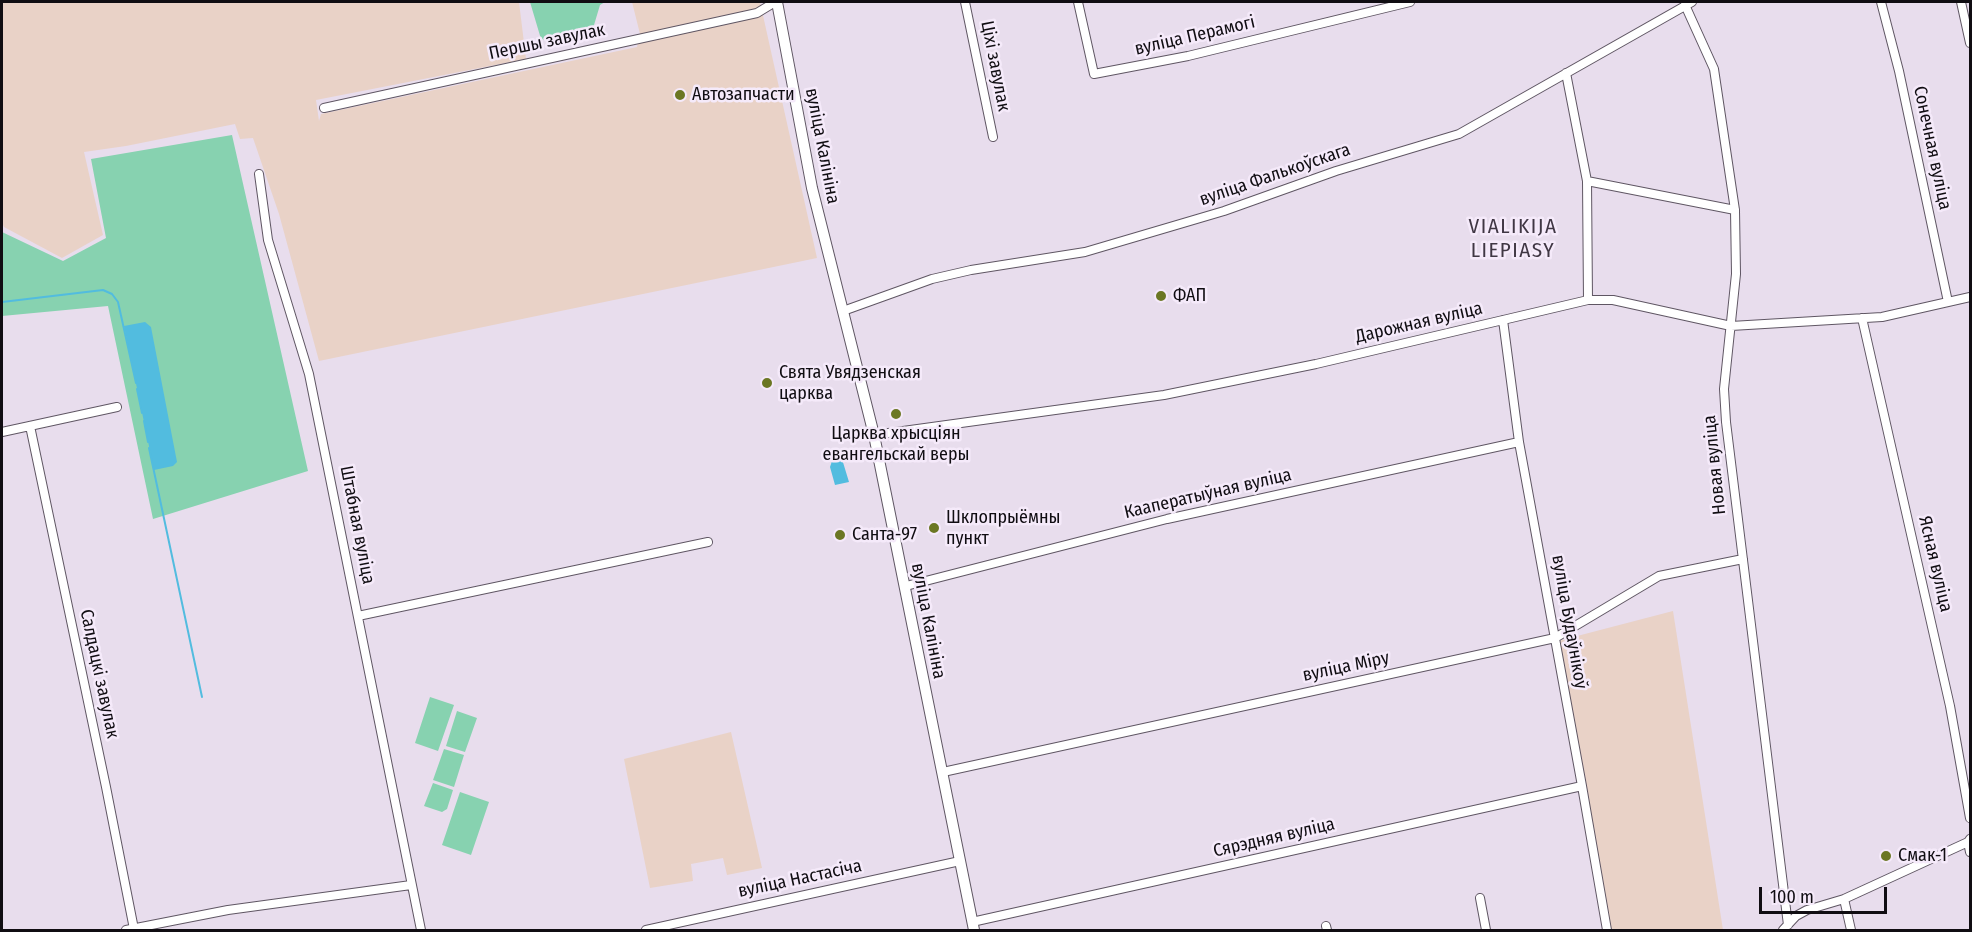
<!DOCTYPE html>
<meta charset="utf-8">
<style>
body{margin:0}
#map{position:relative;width:1972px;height:932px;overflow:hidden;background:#e8dded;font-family:"Fira Sans Condensed",sans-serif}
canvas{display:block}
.frame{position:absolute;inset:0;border:3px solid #100d12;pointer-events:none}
.scale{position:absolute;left:1759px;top:887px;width:128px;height:27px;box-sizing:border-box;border:3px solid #100d12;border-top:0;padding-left:8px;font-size:18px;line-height:21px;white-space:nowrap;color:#100d12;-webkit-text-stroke:4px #f5eafa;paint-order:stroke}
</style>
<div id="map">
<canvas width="1972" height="932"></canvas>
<div class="frame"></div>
<div class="scale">100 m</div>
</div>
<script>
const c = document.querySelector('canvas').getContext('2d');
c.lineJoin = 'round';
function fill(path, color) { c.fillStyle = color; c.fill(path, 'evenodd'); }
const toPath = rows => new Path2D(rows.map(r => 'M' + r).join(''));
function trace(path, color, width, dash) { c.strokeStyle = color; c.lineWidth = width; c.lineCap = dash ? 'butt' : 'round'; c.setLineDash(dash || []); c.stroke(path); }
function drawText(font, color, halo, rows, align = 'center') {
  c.font = font + ' "Fira Sans Condensed",sans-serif'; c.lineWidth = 5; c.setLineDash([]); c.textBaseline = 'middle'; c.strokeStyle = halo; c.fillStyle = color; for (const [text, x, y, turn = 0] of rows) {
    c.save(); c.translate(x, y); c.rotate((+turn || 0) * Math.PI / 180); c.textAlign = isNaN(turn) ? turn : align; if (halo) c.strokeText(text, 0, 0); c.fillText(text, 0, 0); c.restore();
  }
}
fill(toPath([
 [2,2,519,2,526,59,316,100,319,121,321,114,637,47,640,34,632,2,760,2,817,258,319,361,279,214,253,138,240,139,235,124,126,146,84,152,103,235,62,258,4,227,2,223],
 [1673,611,1723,930,1611,930,1558,641],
 [731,732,762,868,727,875,723,858,691,864,693,881,650,888,624,759]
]), '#e9d2c7');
fill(toPath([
 [530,2,605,2,600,5,594,25,583,39,565,44,541,39],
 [232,135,308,471,153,519,108,306,2,316,2,232,63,261,106,238,91,159],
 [430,697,454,705,438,751,415,743],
 [457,711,477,718,465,752,446,746],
 [444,749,464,755,454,787,433,780],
 [433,783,453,790,447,809,442,812,424,806],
 [460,792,489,802,471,855,442,845]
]), '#87d2b0');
fill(toPath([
 [145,322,151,327,177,462,173,466,154,470,124,326],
 [842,459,849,482,835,485,830,467,832,461]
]), '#52bcdf');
trace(toPath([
 [2,302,103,290,112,294,118,302,136,383],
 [137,389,142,413],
 [144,421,148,442],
 [149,448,202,697]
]), '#52bcdf', 2);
const minor = toPath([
 [965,2,993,137],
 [1078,2,1094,74,1188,56,1410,2],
 [1881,2,1899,71,1948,302],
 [1961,2,1970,43],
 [1685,5,1714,69,1735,210,1736,274,1724,389,1726,422,1788,925],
 [1566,73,1587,181,1588,300],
 [324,108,757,13,775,2],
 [259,174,268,240,309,374,421,930],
 [1587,181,1735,210],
 [843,311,932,279,971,270,1085,252,1224,211,1336,171,1459,134,1692,2],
 [1862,318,1950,706,1970,818],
 [1503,320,1519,442,1582,786,1607,930],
 [30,426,106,787,134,929],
 [2,432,117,407],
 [874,435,1164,395,1316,364,1588,300,1613,300,1731,326,1882,317,1970,297],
 [906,586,1167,519,1519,442],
 [358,616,708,542],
 [943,772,1555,638,1659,576,1743,559],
 [1968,842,1970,852],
 [1480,898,1486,930],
 [1844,899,1851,930],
 [972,922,1582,786],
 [1326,926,1327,930],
 [126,930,228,910,411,885],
 [646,930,960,861],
 [1783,930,1796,916,1807,910,1844,899,1968,842,1970,839]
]);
const tertiary = toPath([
 [777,2,812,188,874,435,974,930]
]);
trace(minor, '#5f5663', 10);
trace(tertiary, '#5f5663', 12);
trace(minor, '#fff', 8);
trace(tertiary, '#fff', 10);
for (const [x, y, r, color] of [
 [680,95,6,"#6b7723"],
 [1161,296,6,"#6b7723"],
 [767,383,6,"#6b7723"],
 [896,414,6,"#6b7723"],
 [934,528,6,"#6b7723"],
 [840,535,6,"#6b7723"],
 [1886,856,6,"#6b7723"]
]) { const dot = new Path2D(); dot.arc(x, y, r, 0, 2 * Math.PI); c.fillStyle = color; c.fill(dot); trace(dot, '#f5eafa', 2); }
drawText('18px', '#100d12', '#f5eafa', [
 ["вуліца Перамогі",1195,36,-13],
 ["Першы завулак",547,42,-12],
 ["Ціхі завулак",995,66,79],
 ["вуліца Калініна",822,146,79],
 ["Сонечная вуліца",1932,148,78],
 ["вуліца Фалькоўскага",1275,175,-19],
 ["Дарожная вуліца",1419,323,-13],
 ["Новая вуліца",1715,465,-96],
 ["Кааператыўная вуліца",1208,494,-13],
 ["Штабная вуліца",357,525,79],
 ["Ясная вуліца",1935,564,77],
 ["вуліца Калініна",928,621,79],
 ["вуліца Будаўнікоў",1569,622,80],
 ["вуліца Міру",1346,667,-12],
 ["Салдацкі завулак",99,674,78],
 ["Сярэдняя вуліца",1274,838,-13],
 ["вуліца Настасіча",800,879,-12]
]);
drawText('18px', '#100d12', '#f5eafa', [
 ["Автозапчасти",692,95],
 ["ФАП",1173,296],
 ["Свята Увядзенская",779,373],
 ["царква",779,394],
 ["Царква хрысціян",896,434,"center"],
 ["евангельскай веры",896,455,"center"],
 ["Шклопрыёмны",946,518],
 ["пункт",946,539],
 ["Санта-97",852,535],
 ["Смак-1",1898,856]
], 'left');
c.letterSpacing = '1.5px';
drawText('21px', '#403744', '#f5eafa', [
 ["VIALIKIJA",1513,227],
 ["LIEPIASY",1513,251]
]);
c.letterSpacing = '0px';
</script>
